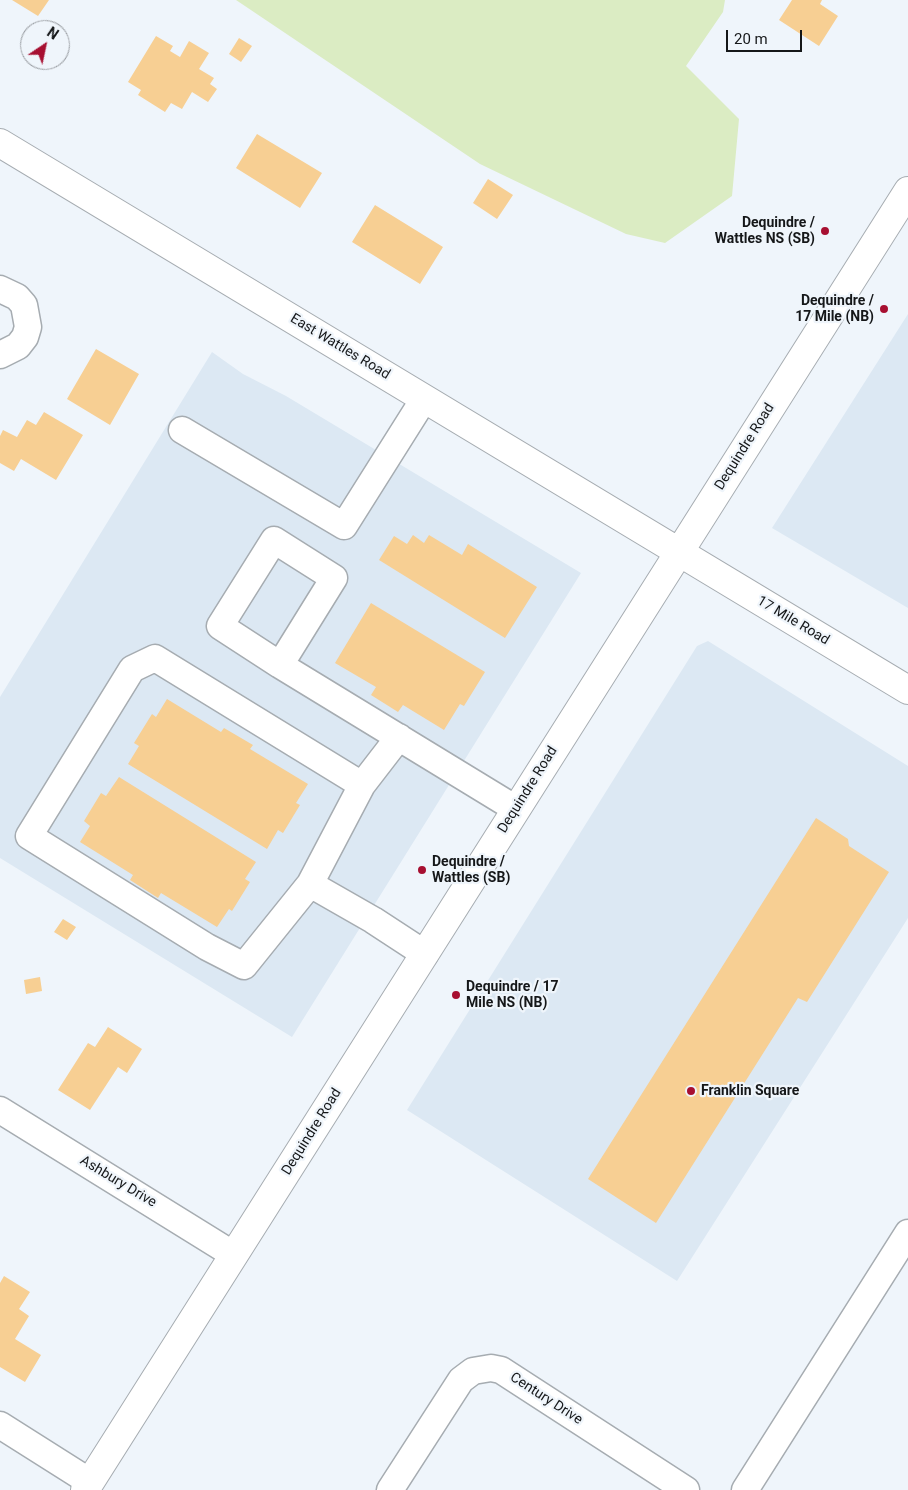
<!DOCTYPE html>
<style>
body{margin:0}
#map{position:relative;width:908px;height:1490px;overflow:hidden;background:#eff5fb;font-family:Roboto,sans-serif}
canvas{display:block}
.north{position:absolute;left:20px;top:20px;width:50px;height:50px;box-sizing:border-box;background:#eff5fb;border:1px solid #989ca1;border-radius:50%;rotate:34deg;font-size:14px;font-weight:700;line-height:20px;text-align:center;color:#151719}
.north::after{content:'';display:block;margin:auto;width:18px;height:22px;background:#a70f31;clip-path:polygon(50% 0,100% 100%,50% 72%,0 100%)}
.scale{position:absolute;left:726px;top:30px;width:76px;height:22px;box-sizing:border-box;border:2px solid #151719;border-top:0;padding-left:6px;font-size:15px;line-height:18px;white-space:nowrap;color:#151719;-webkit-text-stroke:4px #eff5fb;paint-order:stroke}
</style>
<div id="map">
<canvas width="908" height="1490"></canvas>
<div class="north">N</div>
<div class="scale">20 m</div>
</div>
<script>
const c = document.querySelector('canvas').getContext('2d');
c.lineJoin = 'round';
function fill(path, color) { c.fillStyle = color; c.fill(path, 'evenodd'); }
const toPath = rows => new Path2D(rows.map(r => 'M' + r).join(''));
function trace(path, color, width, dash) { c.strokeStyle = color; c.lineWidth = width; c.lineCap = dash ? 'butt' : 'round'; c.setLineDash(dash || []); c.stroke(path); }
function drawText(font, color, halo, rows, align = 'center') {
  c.font = font + ' Roboto,sans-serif'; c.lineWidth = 4.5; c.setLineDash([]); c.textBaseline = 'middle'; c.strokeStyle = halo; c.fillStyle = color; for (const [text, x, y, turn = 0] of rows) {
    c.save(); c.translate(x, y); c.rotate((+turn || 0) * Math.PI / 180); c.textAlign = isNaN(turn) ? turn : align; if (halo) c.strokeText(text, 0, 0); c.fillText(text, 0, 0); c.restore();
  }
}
fill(toPath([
 [908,314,908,608,772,528],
 [212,352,243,374,286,396,581,573,292,1037,0,858,0,697],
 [708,641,908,766,908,918,677,1281,407,1110,697,646]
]), '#dce8f3');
fill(toPath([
 [236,0,725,0,723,12,686,66,739,119,732,196,665,243,626,234,480,164]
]), '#dbecc3');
fill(toPath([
 [12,0,49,0,38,16],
 [792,0,822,0,820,4,838,16,819,46,779,20],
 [156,36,173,46,170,51,180,57,189,41,209,53,199,69,214,78,210,84,217,89,208,102,192,92,182,109,171,103,165,112,138,95,141,90,128,82],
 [239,38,252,46,241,62,229,54],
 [257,134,322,173,300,208,236,168],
 [488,179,513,195,497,219,473,203],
 [375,205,443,247,420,284,352,242],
 [96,349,139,374,110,425,67,399],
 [44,412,83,435,56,480,21,459,14,471,0,463,0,436,3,430,17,437,27,420,36,425],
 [413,535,424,543,429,535,462,555,468,544,537,587,505,638,379,560,394,536,407,544],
 [371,603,485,672,464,706,460,704,444,730,403,705,398,712,371,695,376,687,335,663],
 [167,699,221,732,224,728,253,745,250,749,308,784,296,803,300,805,283,833,278,830,267,849,128,764,139,746,134,743,152,714,156,717],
 [119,777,256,862,245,879,250,882,232,911,229,909,217,927,161,893,158,898,130,880,133,875,80,842,90,826,84,821,101,793,106,796],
 [816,818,848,839,849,846,889,872,807,1002,798,998,656,1223,588,1179],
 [63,919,76,927,67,940,54,932],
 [40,977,42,991,26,994,24,980],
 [108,1027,142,1049,127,1073,118,1067,90,1110,58,1090,88,1043,95,1047],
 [4,1276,30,1292,19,1309,29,1316,15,1339,41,1355,25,1382,0,1367,0,1283]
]), '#f7cf93');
const minor = toPath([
 [0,289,17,297,24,305,28,327,25,337,18,346,0,355],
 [182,430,344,526,424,399],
 [280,665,334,578,274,540,220,626,280,665,516,809],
 [362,785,399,737],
 [310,884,362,785,155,658,132,669,29,836,207,947,244,966,310,884,373,920,425,954],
 [0,1110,234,1255],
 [0,1425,90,1482],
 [390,1490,461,1380,473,1371,491,1368,501,1370,686,1490],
 [745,1490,908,1233]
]);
const major = toPath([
 [0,143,908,690],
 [85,1490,908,191]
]);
trace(minor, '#a6acb1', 29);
trace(major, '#a6acb1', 30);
trace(minor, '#fff', 26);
trace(major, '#fff', 28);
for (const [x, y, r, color] of [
 [825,231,5,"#a70f31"],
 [884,309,5,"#a70f31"],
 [422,870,5,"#a70f31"],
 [456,995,5,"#a70f31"],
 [691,1091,5,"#a70f31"]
]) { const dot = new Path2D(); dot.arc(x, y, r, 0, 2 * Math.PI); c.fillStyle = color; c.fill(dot); trace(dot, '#eff5fb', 2); }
drawText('bold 14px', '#151719', '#eff5fb', [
 ["Dequindre /",815,223,"right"],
 ["Wattles NS (SB)",815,239,"right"],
 ["Dequindre /",874,301,"right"],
 ["17 Mile (NB)",874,317,"right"],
 ["Dequindre /",432,862],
 ["Wattles (SB)",432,878],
 ["Dequindre / 17",466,987],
 ["Mile NS (NB)",466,1003],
 ["Franklin Square",701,1091]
], 'left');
drawText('14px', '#151719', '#eff5fb', [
 ["East Wattles Road",340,347,31],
 ["Dequindre Road",745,447,-58],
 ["17 Mile Road",793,621,31],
 ["Dequindre Road",528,790,-58],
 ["Dequindre Road",312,1132,-58],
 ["Ashbury Drive",118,1182,31],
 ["Century Drive",546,1399,33]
]);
</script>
